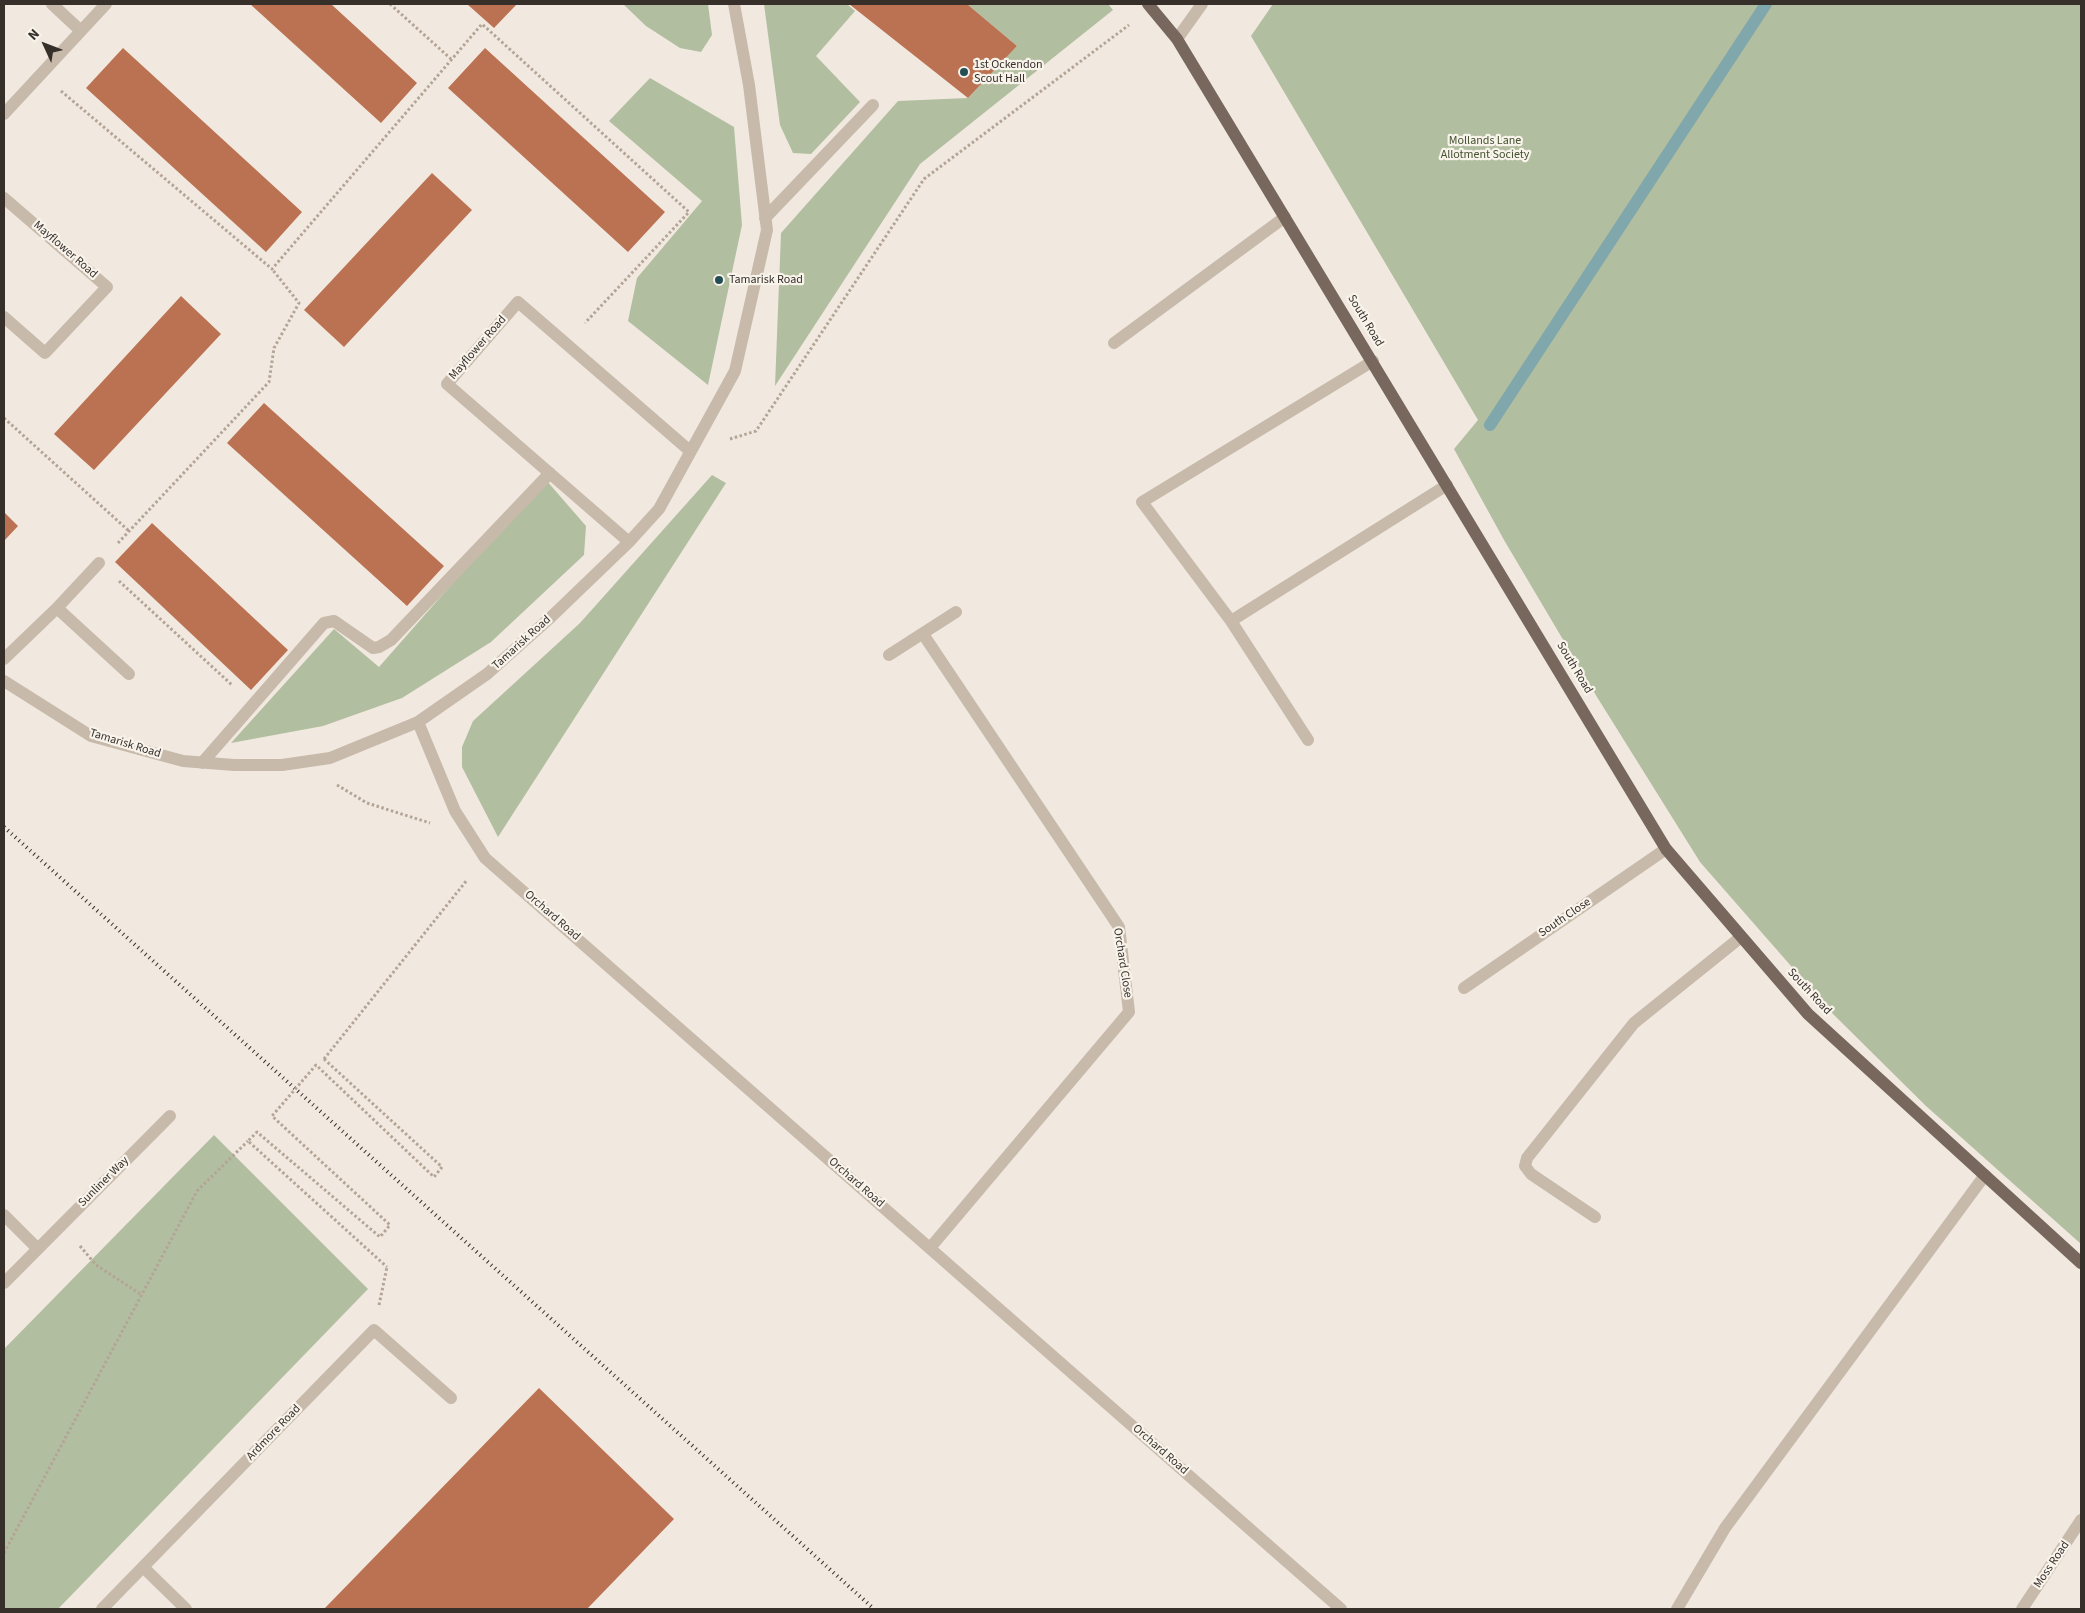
<!DOCTYPE html>
<style>
body{margin:0}
#map{position:relative;width:2085px;height:1613px;overflow:hidden;background:#f1e9df;font-family:"Source Sans 3",sans-serif}
canvas{display:block}
.frame{position:absolute;inset:0;border:5px solid #362f2a;pointer-events:none}
.north{position:absolute;left:20px;top:20px;width:50px;height:50px;-webkit-text-stroke:4px #f8f3eb;paint-order:stroke;rotate:313deg;font-size:14px;font-weight:700;line-height:20px;text-align:center;color:#362f2a}
.north::after{content:'';display:block;margin:auto;width:18px;height:22px;background:#362f2a;clip-path:polygon(50% 0,100% 100%,50% 72%,0 100%)}
</style>
<div id="map">
<canvas width="2085" height="1613"></canvas>
<div class="frame"></div>
<div class="north">N</div>
</div>
<script>
const c = document.querySelector('canvas').getContext('2d');
c.lineJoin = 'round';
function fill(path, color) { c.fillStyle = color; c.fill(path, 'evenodd'); }
const toPath = rows => new Path2D(rows.map(r => 'M' + r).join(''));
function trace(path, color, width, dash) { c.strokeStyle = color; c.lineWidth = width; c.lineCap = dash ? 'butt' : 'round'; c.setLineDash(dash || []); c.stroke(path); }
function drawText(font, color, halo, rows, align = 'center') {
  c.font = font + ' "Source Sans 3",sans-serif'; c.lineWidth = 4.5; c.setLineDash([]); c.textBaseline = 'middle'; c.strokeStyle = halo; c.fillStyle = color; for (const [text, x, y, turn = 0] of rows) {
    c.save(); c.translate(x, y); c.rotate((+turn || 0) * Math.PI / 180); c.textAlign = isNaN(turn) ? turn : align; if (halo) c.strokeText(text, 0, 0); c.fillText(text, 0, 0); c.restore();
  }
}
fill(toPath([
 [623,4,708,4,712,35,701,52,680,48,646,26],
 [764,4,847,4,855,11,816,56,860,102,811,154,793,153,780,125],
 [967,4,1108,4,1113,10,920,164,775,386,781,233,898,101,968,98,1017,46],
 [1273,4,2081,4,2081,1244,1926,1106,1833,1014,1700,862,1597,697,1504,540,1454,449,1478,420,1251,36],
 [650,78,734,127,742,225,708,385,628,321,637,278,702,201,609,121],
 [712,475,726,483,498,837,462,767,462,747,473,721,580,623],
 [546,480,586,526,584,555,491,642,402,698,323,726,231,743,334,629,379,667,538,486],
 [214,1135,368,1289,58,1609,4,1609,4,1349]
]), '#b2bea0');
trace(toPath([
 [1490,425,1766,4]
]), '#80a7ab', 12);
fill(toPath([
 [250,4,331,4,417,83,381,123],
 [467,4,517,4,494,28],
 [849,4,967,4,1017,46,968,98],
 [123,48,302,212,266,252,86,88],
 [485,48,665,212,628,252,448,88],
 [432,173,472,210,344,347,304,310],
 [181,296,221,334,94,470,54,434],
 [264,403,444,566,407,606,227,443],
 [4,512,18,526,4,541],
 [152,523,288,650,251,690,115,562],
 [539,1388,674,1519,587,1609,324,1609]
]), '#bb7252');
trace(toPath([
 [390,4,451,59],
 [61,91,272,269,482,24,689,212,585,323],
 [4,418,129,531],
 [730,439,756,431,924,179,1129,25],
 [118,543,269,382,274,348,299,303,272,269],
 [119,581,232,685],
 [337,785,367,803,430,823],
 [324,1059,467,880],
 [80,1246,96,1265,142,1295],
 [379,1305,387,1267],
 [4,1553,197,1191,248,1141]
]), '#b3a496', 3, [2.5, 2.5]);
trace(toPath([
 [52,4,81,31],
 [1177,39,1202,4],
 [4,114,106,4],
 [4,198,107,287,45,353,4,317],
 [765,218,873,105],
 [1114,343,1285,217],
 [1373,361,1142,502,1231,621,1447,485],
 [629,542,447,384,518,302,690,451],
 [57,608,129,674],
 [1231,621,1308,740],
 [923,634,1119,927,1129,1012,930,1248],
 [889,655,956,612],
 [4,659,57,608,99,563],
 [4,681,91,736,183,761,234,765,282,765,330,758,418,722,487,674,550,618,629,542,659,509,735,371,767,230,749,85,734,4],
 [418,722,455,811,485,858,1341,1609],
 [202,763,324,623,334,621,373,648,379,647,391,640,550,473],
 [1464,988,1666,849],
 [4,1215,38,1249],
 [1595,1217,1531,1174,1525,1166,1527,1158,1634,1023,1741,937],
 [4,1283,170,1116],
 [143,1567,186,1609],
 [102,1609,374,1330,451,1398],
 [1677,1609,1725,1528,1985,1175],
 [2022,1609,2081,1520]
]), '#c8baab', 12);
trace(toPath([
 [1148,4,1177,39,1666,849,1808,1014,2081,1263]
]), '#77675c', 12);
trace(toPath([
 [4,827,874,1609]
]), '#362f2a', 4, [1, 4]);
trace(toPath([
 [324,1059,442,1167,434,1177,316,1065,272,1116,390,1225,380,1237,257,1132,248,1141,387,1267]
]), '#b3a496', 3, [2.5, 2.5]);
for (const [x, y, r, color] of [
 [964,72,5,"#234e54"],
 [719,280,5,"#234e54"]
]) { const dot = new Path2D(); dot.arc(x, y, r, 0, 2 * Math.PI); c.fillStyle = color; c.fill(dot); trace(dot, '#f8f3eb', 2); }
drawText('12px', '#362f2a', '#f8f3eb', [
 ["1st Ockendon",974,65],
 ["Scout Hall",974,79],
 ["Tamarisk Road",729,280]
], 'left');
drawText('12px', '#445230', '#f8f3eb', [
 ["Mollands Lane",1485,141],
 ["Allotment Society",1485,155]
]);
drawText('12px', '#362f2a', '#f8f3eb', [
 ["Mayflower Road",65,250,41],
 ["South Road",1365,321,59],
 ["Mayflower Road",478,348,-49],
 ["Tamarisk Road",522,643,-42],
 ["South Road",1574,668,59],
 ["Tamarisk Road",125,744,17],
 ["Orchard Road",552,916,41],
 ["South Close",1565,918,-34],
 ["Orchard Close",1122,963,81],
 ["South Road",1809,992,47],
 ["Sunliner Way",104,1182,-45],
 ["Orchard Road",856,1183,41],
 ["Ardmore Road",274,1433,-46],
 ["Orchard Road",1160,1450,41],
 ["Moss Road",2052,1565,-56]
]);
</script>
